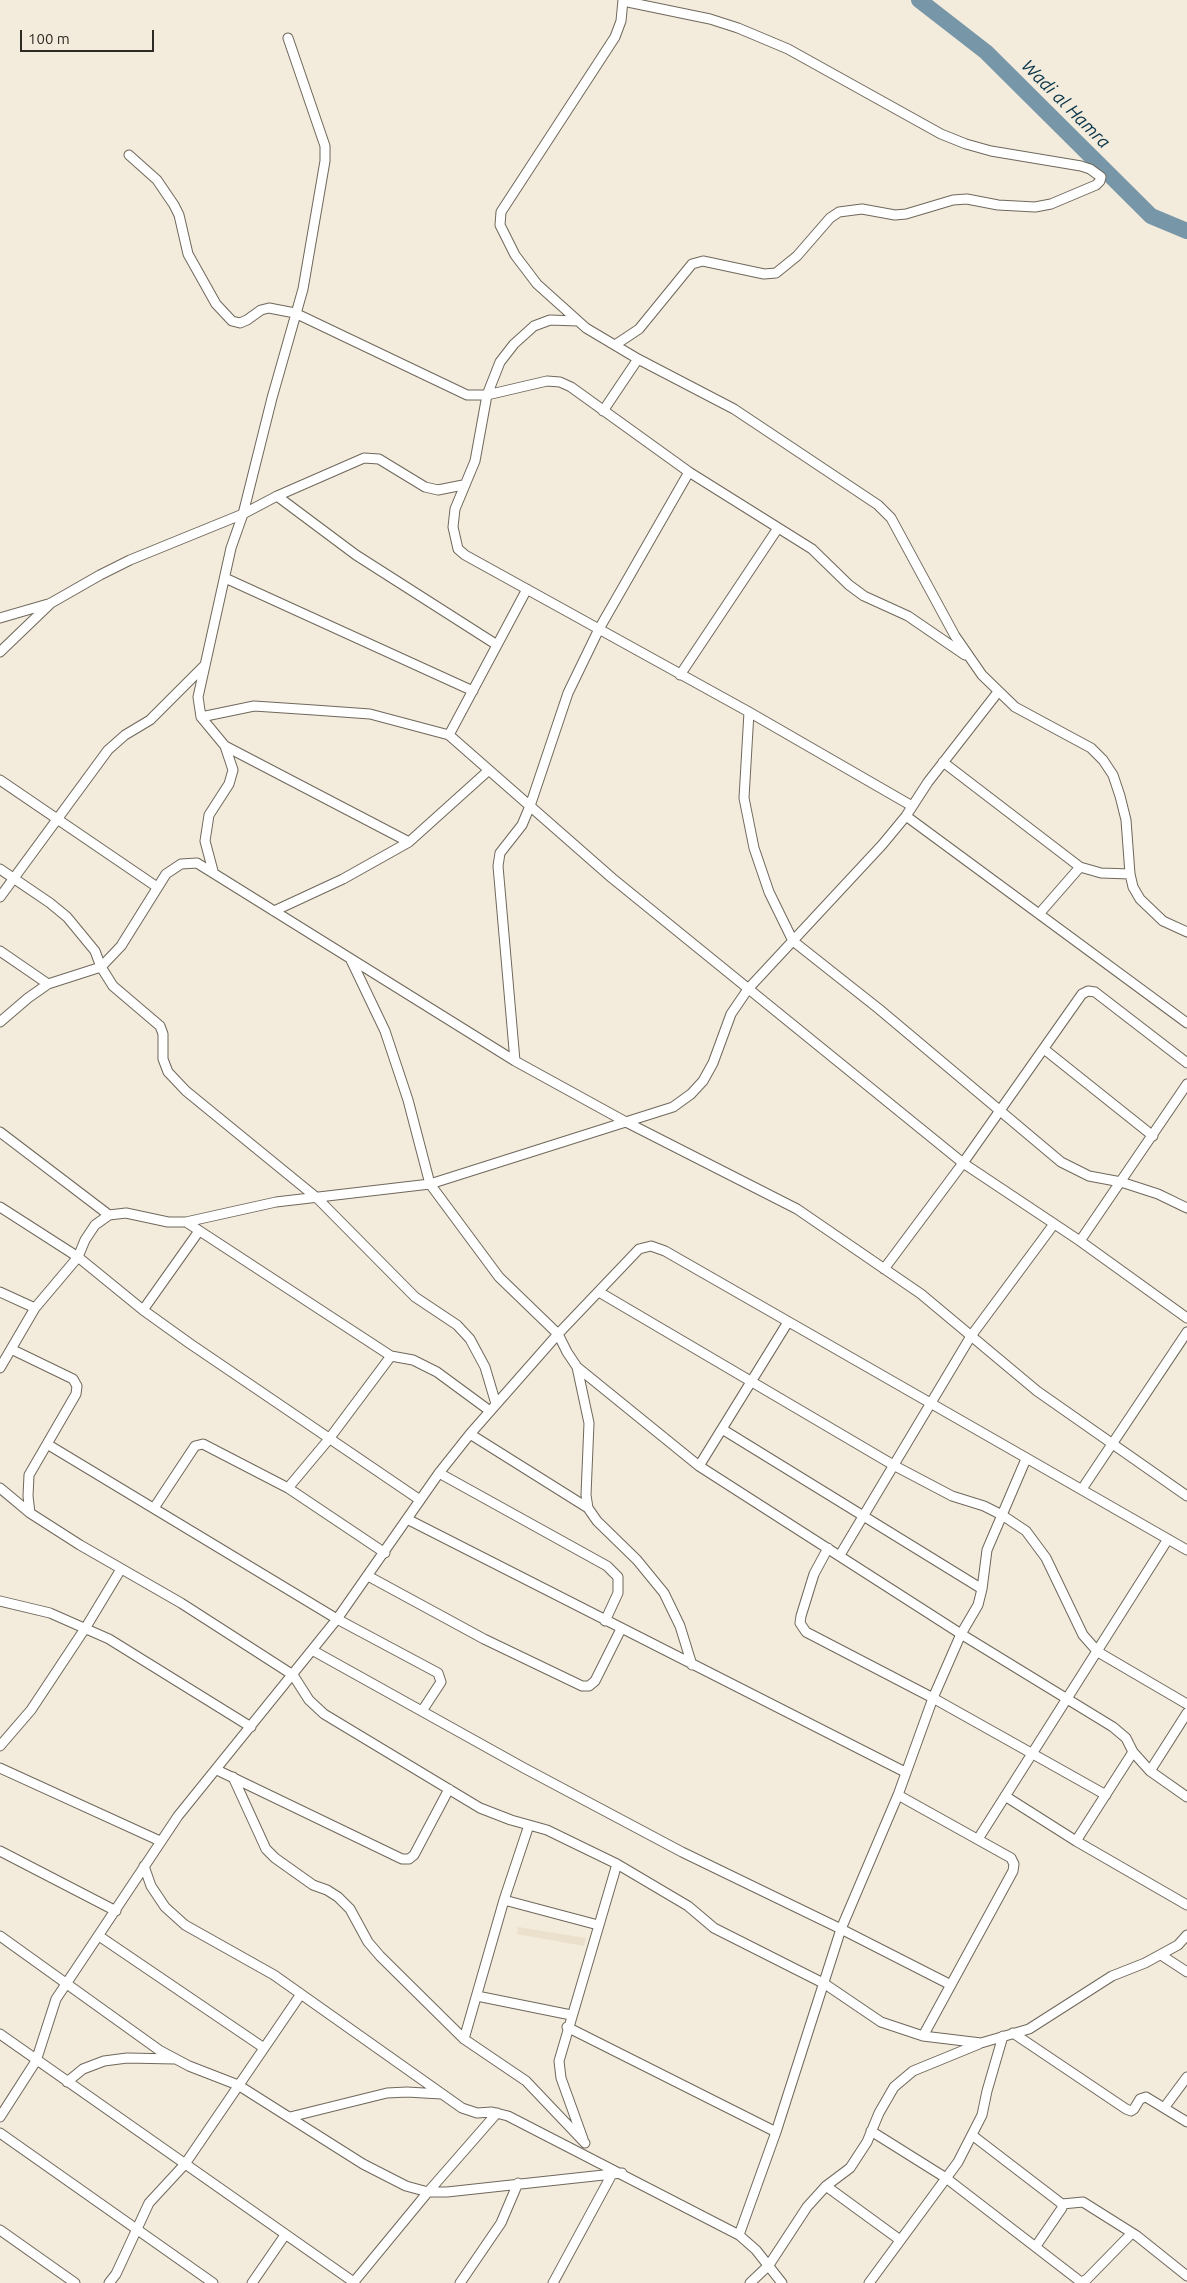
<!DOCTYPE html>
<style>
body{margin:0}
#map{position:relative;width:1187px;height:2283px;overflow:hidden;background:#f3ebdc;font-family:Ubuntu,sans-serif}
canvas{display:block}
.scale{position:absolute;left:20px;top:30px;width:134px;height:22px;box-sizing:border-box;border:2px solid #2d2a24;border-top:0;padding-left:6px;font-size:15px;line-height:18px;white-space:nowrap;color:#2d2a24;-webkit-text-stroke:4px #f3ebdc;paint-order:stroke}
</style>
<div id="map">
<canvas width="1187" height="2283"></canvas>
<div class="scale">100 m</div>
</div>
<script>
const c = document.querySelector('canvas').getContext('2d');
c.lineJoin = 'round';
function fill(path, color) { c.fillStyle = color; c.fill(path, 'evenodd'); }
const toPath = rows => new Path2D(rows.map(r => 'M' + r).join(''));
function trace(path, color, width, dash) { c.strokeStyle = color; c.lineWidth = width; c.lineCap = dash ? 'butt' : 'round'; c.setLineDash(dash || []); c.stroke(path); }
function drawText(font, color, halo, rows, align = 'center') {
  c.font = font + ' Ubuntu,sans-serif'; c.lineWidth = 4.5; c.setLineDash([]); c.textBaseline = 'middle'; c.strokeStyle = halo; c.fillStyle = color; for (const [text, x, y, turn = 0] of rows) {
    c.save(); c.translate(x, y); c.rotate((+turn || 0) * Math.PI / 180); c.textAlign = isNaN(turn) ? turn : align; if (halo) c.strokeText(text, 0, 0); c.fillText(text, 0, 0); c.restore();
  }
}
fill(toPath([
 [518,1927,586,1938,584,1946,517,1934]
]), '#ebe0cb');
trace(toPath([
 [919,0,986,52,1151,216,1187,231]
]), '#7796a8', 16);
const minor = toPath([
 [623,0,621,21,615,37,501,212,500,225,515,255,537,284,586,328,638,359,734,409,878,505,891,518,955,636,982,675,1015,707,1091,748,1103,760,1113,775,1120,796,1126,820,1130,874,1133,887,1140,899,1163,921,1187,932],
 [129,155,157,180,174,205,179,215,188,254,216,304,232,321,240,323,247,320,261,310,269,308,295,313,467,395,487,395,547,381,560,382,571,387,689,472,812,549,849,585,864,596,908,616,965,655],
 [578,321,550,320,534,326,514,344,500,362,487,395,475,461,455,509,453,527,458,549,465,555,749,712,912,806],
 [615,345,639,329,692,264,703,261,764,274,776,273,797,256,830,218,839,212,862,209,895,215,906,214,953,200,967,199,998,205,1035,207,1051,204,1096,185,1100,181,1101,177,1090,169,1081,166,991,151,966,144,941,134,788,49,738,28,710,19,623,1],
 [603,411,638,359],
 [277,496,356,555,497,645],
 [225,578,473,691],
 [527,589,449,735,612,878,963,1163,1080,1241,1187,1318],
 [0,618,48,604],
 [0,652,51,603,100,575,130,560,243,514,277,496,364,458,379,459,425,487,438,490,463,485],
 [680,675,778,528],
 [749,712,744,798,754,848,769,892,793,941,879,1009,1061,1162,1089,1176,1121,1182,1158,1194,1187,1208],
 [201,717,254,706,314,710,370,714,449,735],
 [225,746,409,842],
 [943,762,1080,867,1101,873,1130,874],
 [0,780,157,887],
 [906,816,1187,1023],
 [0,869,50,903,67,917,95,951,101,967,113,986,160,1026,163,1034,163,1059,168,1072,186,1091,317,1198,415,1297,457,1325,470,1339,485,1367,496,1404],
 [213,871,205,841,209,815,229,784,233,770,225,746,201,717,198,697,231,548,243,514,272,398,303,289,325,161,325,146,288,38],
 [0,897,108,750,125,735,150,720,204,666],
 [274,911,343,879,409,842,489,770],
 [1039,914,1080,867],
 [0,951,48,984],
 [351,960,385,1031,408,1100,430,1184,499,1277,558,1334,567,1352,577,1367,699,1466,961,1634,1113,1727,1126,1738,1133,1752,1150,1771,1187,1797],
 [0,1022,28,998,48,984,101,967,121,946,166,874,181,864,197,863,515,1061,626,1122,797,1209,921,1294,1037,1391,1187,1496],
 [1044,1049,1153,1136],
 [515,1061,498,866,500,853,522,825,530,806,568,693,599,629,689,472],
 [0,1132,109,1215],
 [0,1207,78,1257,143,1310,189,1343,420,1500],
 [186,1222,391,1356,413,1360,437,1372,490,1411],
 [1080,1241,1187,1084],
 [884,1269,963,1163,1082,994,1088,991,1095,992,1187,1063],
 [0,1292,35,1308],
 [599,1292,895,1466,952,1496,984,1506,1002,1515,1026,1531,1046,1558,1083,1635,1098,1652,1187,1704],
 [143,1310,199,1231],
 [11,1349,73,1379,77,1386,76,1394,47,1444],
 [577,1367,589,1423,586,1495,588,1508,597,1521,637,1560,664,1593,680,1626,692,1665],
 [0,1368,35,1308,78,1257,85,1240,95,1225,109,1215,126,1213,168,1222,186,1222,276,1202,430,1184,673,1107,691,1094,703,1081,713,1063,731,1014,748,989,882,845,906,816,928,782,998,692],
 [722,1429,982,1589],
 [470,1434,588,1508],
 [699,1466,788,1322],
 [439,1473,607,1566,618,1577,618,1593,605,1621],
 [0,1488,30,1513,80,1545,181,1603,293,1675,309,1700,324,1714,480,1808,511,1820,547,1830,617,1864,688,1906,714,1928,825,1984,881,2022,923,2036,981,2043,1029,2029,1112,1976,1145,1963,1178,1945,1187,1935],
 [288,1488,329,1439,391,1356],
 [1082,1489,1187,1332],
 [154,1508,195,1446,203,1444,288,1488,385,1553],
 [30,1513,28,1496,29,1475,47,1444,337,1619,438,1673,441,1682,422,1711],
 [407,1519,905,1772],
 [828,1548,814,1574,801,1616,800,1623,806,1632,933,1698,1106,1795],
 [840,1555,971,1336,1054,1224],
 [368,1576,484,1639,582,1686,589,1686,595,1681,621,1629],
 [0,1601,50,1613,109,1639,251,1727],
 [312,1650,524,1768,682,1852,841,1929,951,1985],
 [0,1746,31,1710,86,1627,121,1569],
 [0,1768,160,1841],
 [217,1770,402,1859,409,1859,414,1855,449,1789],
 [1150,1771,1187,1713],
 [233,1777,266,1849,275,1858,313,1885,327,1890,338,1897,350,1909,368,1942,380,1956,464,2039,526,2081,585,2143],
 [898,1795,1011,1858,1014,1864,1013,1871,923,2036],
 [1005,1796,1076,1841,1187,1905],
 [529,1825,504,1900,598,1925],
 [978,1839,1168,1539],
 [1076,1841,1133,1752],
 [0,1851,116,1911],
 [144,1866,151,1886,165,1907,185,1925,274,1975,462,2108,477,2113,492,2112,508,2116,739,2235,756,2250,782,2283],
 [0,1936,159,2050,189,2066,238,2085,363,2164,406,2186,428,2192,447,2192,622,2173],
 [99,1936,264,2048],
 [1161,1955,1187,1972],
 [477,1996,571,2015],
 [567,2027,776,2132],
 [1013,2033,1126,2109,1131,2111,1134,2109,1140,2099,1146,2097,1187,2122],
 [0,2034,355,2283],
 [464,2039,504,1900],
 [67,2082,83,2069,104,2061,127,2058,175,2059],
 [1164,2108,1187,2077],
 [0,2117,36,2061,56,1999,178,1816,337,1619,439,1473,470,1434,558,1334,639,1249,651,1246,665,1251,1187,1550],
 [290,2117,387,2093,407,2092,441,2094],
 [871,2131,946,2178,1081,2282],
 [0,2133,213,2283],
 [972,2135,1062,2204,1062,2208,1036,2246],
 [583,2139,561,2078,559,2061,617,1864],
 [826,2186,900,2240],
 [1062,2204,1083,2202,1137,2236,1187,2276],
 [0,2230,75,2283],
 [739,2235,776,2132,841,1929,898,1795,933,1698,961,1634,978,1605,982,1589,987,1550,1026,1459],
 [109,2283,116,2274,149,2203,185,2164,301,1994],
 [252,2283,285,2235],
 [353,2283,428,2192,497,2113],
 [460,2283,501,2223,518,2183],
 [553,2283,611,2176],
 [750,2283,769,2265,807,2207,826,2186,850,2168,867,2142,879,2113,894,2087,913,2071,979,2044],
 [869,2283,958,2162,982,2115,987,2091,1003,2036],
 [1080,2283,1087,2279,1132,2233]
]);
trace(minor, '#6f685b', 11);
trace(minor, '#fff', 9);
drawText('italic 18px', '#09354a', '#f3ebdc', [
 ["Wadi al Hamra",1066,104,45]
]);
</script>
